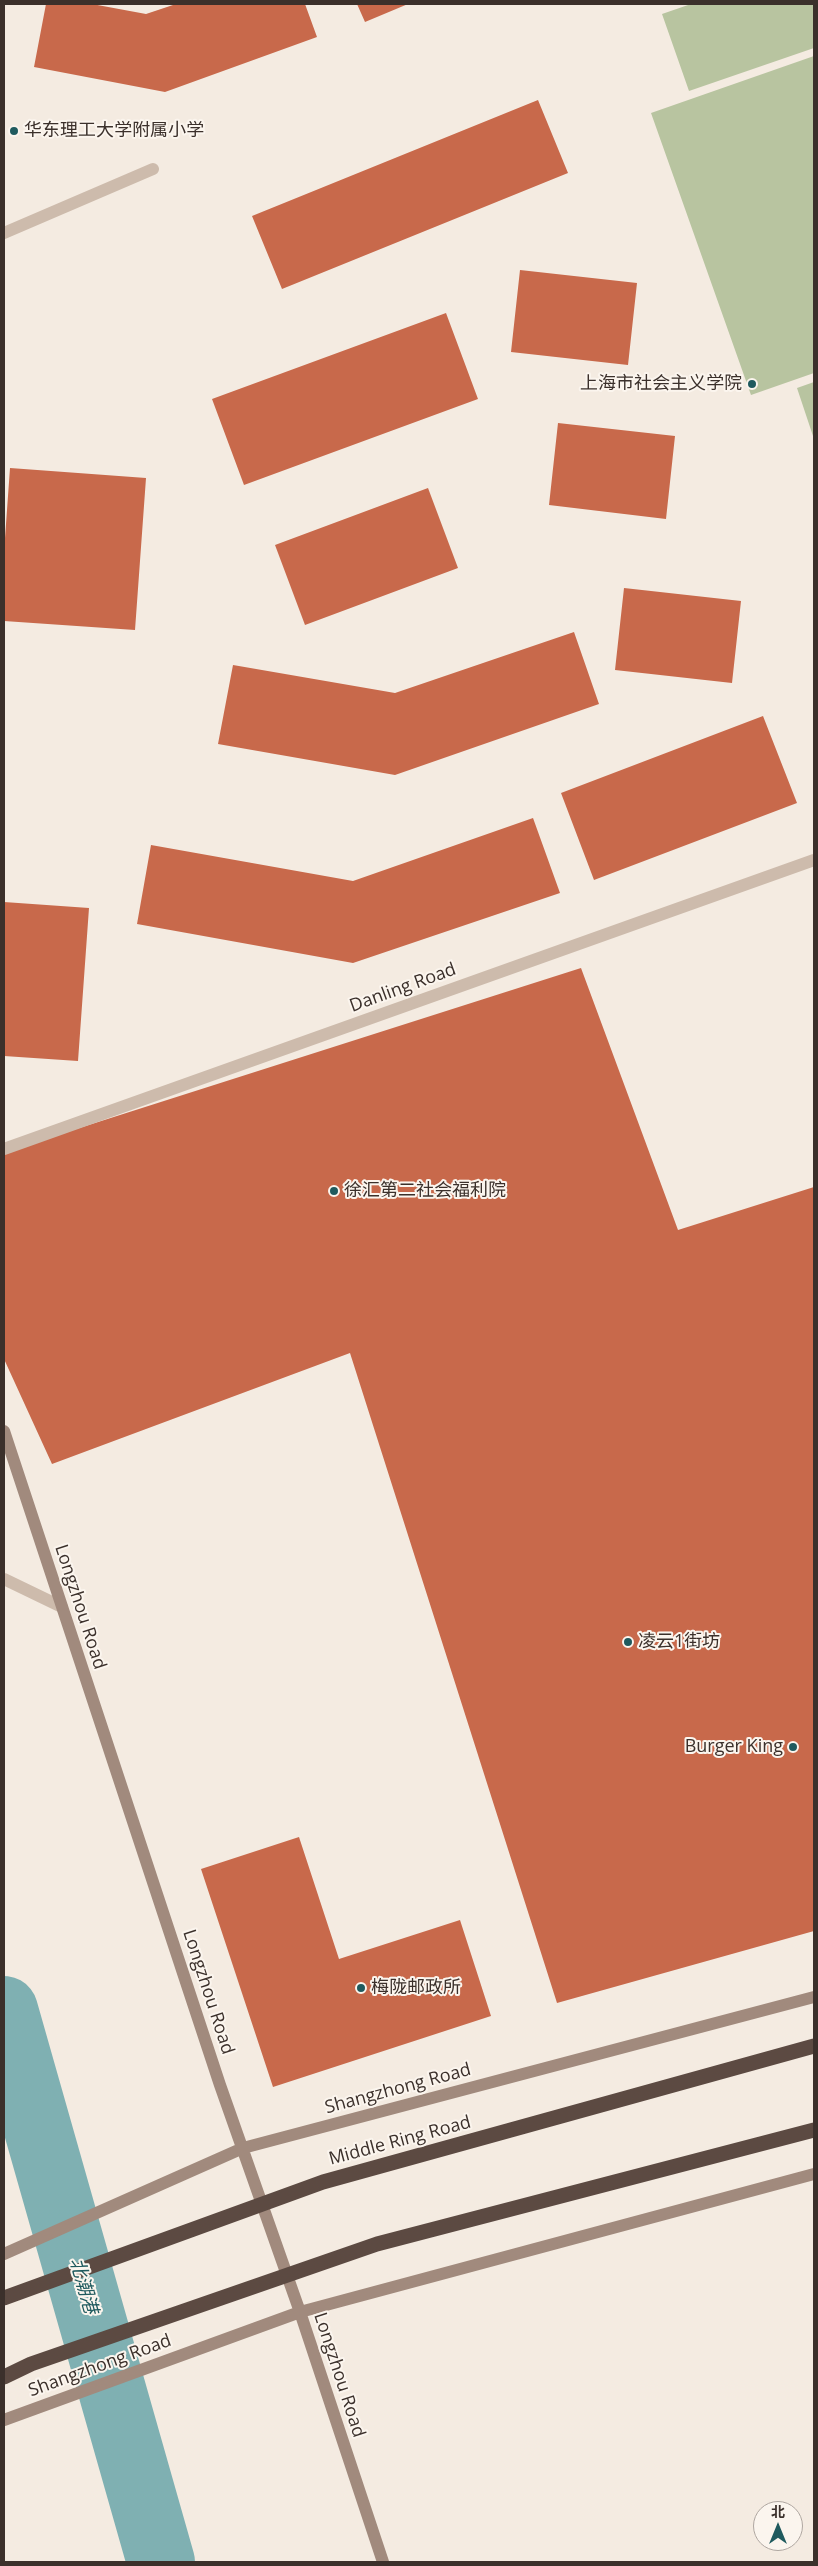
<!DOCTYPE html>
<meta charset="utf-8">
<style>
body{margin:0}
#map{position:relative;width:818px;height:2566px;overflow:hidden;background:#f4ebe1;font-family:"Open Sans","Noto Sans SC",sans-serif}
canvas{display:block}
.frame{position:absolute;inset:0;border:5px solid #3b302b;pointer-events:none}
.north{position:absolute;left:753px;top:2501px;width:50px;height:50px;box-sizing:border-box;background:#fbf5ee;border:1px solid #aea6a0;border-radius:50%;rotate:0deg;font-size:14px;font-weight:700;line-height:20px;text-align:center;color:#3b302b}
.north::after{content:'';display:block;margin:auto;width:18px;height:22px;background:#1f5a5e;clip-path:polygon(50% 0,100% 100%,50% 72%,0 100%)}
</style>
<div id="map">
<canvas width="818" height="2566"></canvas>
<div class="frame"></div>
<div class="north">北</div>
</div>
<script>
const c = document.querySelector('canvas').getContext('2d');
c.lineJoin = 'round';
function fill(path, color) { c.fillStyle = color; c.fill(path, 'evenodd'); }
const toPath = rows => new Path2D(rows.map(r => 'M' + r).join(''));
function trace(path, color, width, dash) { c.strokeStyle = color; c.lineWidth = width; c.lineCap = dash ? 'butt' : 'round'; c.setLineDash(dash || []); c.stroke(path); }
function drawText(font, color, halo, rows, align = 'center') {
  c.font = font + ' "Open Sans","Noto Sans SC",sans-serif'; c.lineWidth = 4; c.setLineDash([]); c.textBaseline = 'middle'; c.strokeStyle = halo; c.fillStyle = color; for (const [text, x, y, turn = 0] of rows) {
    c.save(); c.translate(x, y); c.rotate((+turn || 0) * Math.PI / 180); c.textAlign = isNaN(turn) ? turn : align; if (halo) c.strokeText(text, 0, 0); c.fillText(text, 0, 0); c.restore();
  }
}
fill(toPath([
 [691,4,814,4,814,48,689,91,662,14],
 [814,56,814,373,751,395,651,113],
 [814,382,814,439,797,388]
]), '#b8c4a0');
trace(toPath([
 [4,2010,161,2562]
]), '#7fb0b2', 68);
fill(toPath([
 [46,4,92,4,146,14,176,4,305,4,317,37,165,92,34,67],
 [357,4,408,4,365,22],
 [538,100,568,173,282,289,252,216],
 [520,270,637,283,628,365,511,352],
 [446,313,478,399,244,485,212,399],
 [558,423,675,436,666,519,549,505],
 [10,468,146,478,135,630,4,621,4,552],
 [428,488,458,568,305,625,275,545],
 [624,588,741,601,732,683,615,670],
 [574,632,599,704,395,775,218,744,233,665,395,693],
 [763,716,797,803,594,880,561,793],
 [533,818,560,893,353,963,137,924,151,845,353,881],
 [4,902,89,908,78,1061,4,1056],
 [581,968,678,1230,814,1187,814,1931,557,2003,350,1353,52,1464,4,1359,4,1152],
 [299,1837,339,1959,460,1920,491,2016,273,2087,201,1869]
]), '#c8694b');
trace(toPath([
 [4,1579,62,1607]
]), '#cdbbac', 12);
trace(toPath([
 [4,233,153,169],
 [4,1149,814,860]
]), '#cdbbac', 12);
trace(toPath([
 [4,1431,220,2085,300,2312,383,2562],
 [4,2254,243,2148,814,1997],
 [4,2420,300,2312,814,2174]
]), '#a18a7d', 12);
trace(toPath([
 [4,2298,323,2182,814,2046],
 [4,2377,31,2364,377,2244,814,2130]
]), '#5c4a42', 15);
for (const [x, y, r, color] of [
 [14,131,5,"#1f5a5e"],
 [752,384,5,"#1f5a5e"],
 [334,1191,5,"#1f5a5e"],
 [628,1642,5,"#1f5a5e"],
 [793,1747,5,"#1f5a5e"],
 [361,1988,5,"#1f5a5e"]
]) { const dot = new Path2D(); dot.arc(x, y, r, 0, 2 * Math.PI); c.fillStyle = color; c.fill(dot); trace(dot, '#fbf5ee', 2); }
drawText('18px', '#3b302b', '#fbf5ee', [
 ["华东理工大学附属小学",24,131],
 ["上海市社会主义学院",742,384,"right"],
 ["徐汇第二社会福利院",344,1191],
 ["凌云1街坊",638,1642],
 ["Burger King",783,1747,"right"],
 ["梅陇邮政所",371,1988]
], 'left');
drawText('18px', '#3b302b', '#fbf5ee', [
 ["Danling Road",403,988,-20],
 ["Longzhou Road",80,1607,72],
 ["Longzhou Road",208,1992,72],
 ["Shangzhong Road",398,2089,-15],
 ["Middle Ring Road",400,2141,-15],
 ["Shangzhong Road",100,2366,-20],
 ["Longzhou Road",339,2375,72]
]);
drawText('italic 19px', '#1f5a5e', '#fbf5ee', [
 ["北潮港",83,2286,74]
]);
</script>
